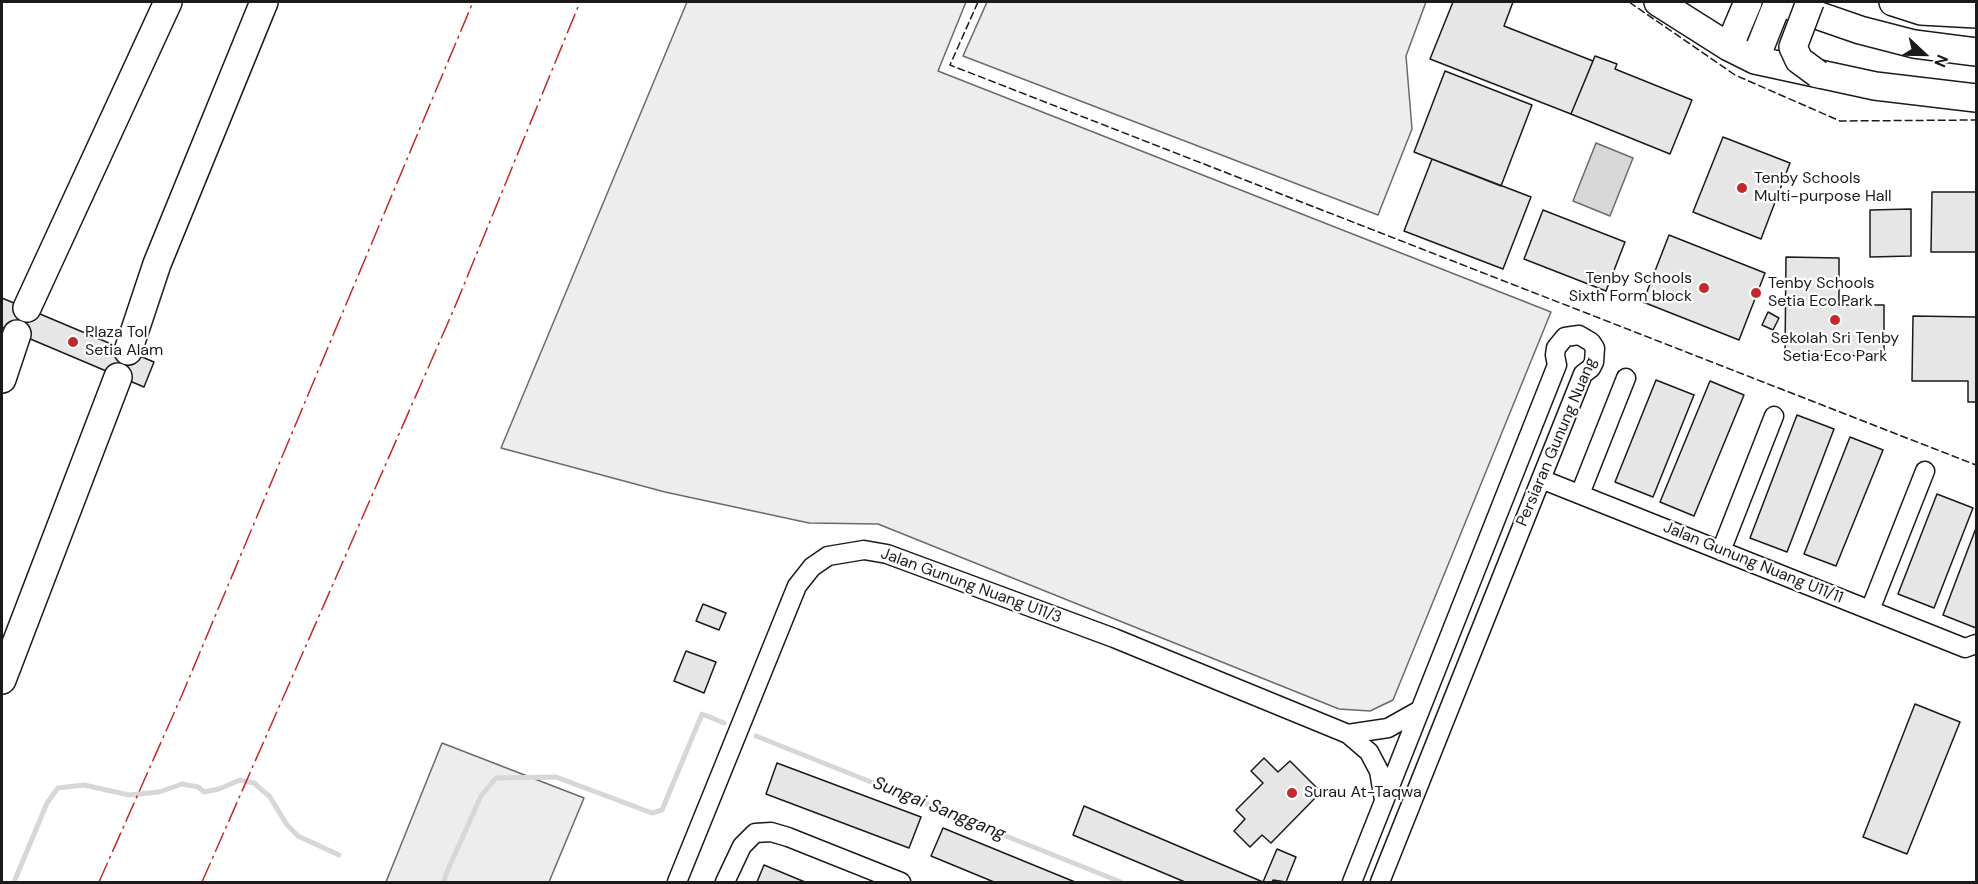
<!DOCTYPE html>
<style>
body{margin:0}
#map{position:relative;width:1978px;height:884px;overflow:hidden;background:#fff;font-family:"DM Sans",sans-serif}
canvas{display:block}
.frame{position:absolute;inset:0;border:3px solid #1a1a1a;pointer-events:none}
.north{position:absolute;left:1894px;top:24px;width:60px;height:60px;-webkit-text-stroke:4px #fff;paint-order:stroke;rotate:112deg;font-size:16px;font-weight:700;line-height:24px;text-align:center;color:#1a1a1a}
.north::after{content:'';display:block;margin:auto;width:21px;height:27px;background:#1a1a1a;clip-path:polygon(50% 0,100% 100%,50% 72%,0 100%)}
</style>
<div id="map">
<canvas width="1978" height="884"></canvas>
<div class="frame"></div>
<div class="north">N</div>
</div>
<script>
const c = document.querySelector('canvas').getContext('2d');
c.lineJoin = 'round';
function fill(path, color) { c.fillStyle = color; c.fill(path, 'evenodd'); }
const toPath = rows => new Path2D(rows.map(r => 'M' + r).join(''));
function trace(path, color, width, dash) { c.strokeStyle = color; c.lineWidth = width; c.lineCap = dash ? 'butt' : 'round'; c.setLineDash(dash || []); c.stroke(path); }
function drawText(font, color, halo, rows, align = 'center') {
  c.font = font + ' "DM Sans",sans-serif'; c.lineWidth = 4.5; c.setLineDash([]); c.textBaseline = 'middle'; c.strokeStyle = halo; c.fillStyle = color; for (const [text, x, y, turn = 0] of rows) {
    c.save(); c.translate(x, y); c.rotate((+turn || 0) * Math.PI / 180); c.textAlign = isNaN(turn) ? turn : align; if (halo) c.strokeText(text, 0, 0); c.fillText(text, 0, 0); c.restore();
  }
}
const green = toPath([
 [687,2,966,2,938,71,1551,312,1393,700,1370,711,1339,709,878,524,809,523,665,492,501,448,687,2],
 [987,2,1426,2,1406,56,1412,129,1378,215,963,56,987,2],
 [442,743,584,798,549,882,386,882,442,743]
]);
fill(green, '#ededed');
trace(green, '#6a6a6a', 1.5);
const water = toPath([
 [1596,143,1633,158,1610,216,1573,201,1596,143]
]);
fill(water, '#d7d7d7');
trace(water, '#6a6a6a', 1.5);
trace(toPath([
 [756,736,1121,882],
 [14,882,47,803,58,788,84,785,129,795,159,792,182,784,198,787,204,792,219,789,240,780,254,783,270,797,287,825,298,836,339,855],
 [444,882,446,874,481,796,496,778,556,777,652,813,662,810,702,714,724,723]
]), '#d7d7d7', 5);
const building = toPath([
 [1453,2,1513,2,1504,26,1593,61,1571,114,1430,59,1453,2],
 [1595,56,1617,64,1615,69,1692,100,1670,154,1571,114,1595,56],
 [1445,71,1532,105,1501,186,1414,152,1445,71],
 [1723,137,1790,163,1761,239,1693,212,1723,137],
 [1432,159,1531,197,1503,269,1404,231,1432,159],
 [1932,192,1976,192,1976,252,1931,252,1932,192],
 [1911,209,1911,256,1870,257,1870,210,1911,209],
 [1543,210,1625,242,1606,291,1524,259,1543,210],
 [1669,235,1765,273,1739,340,1643,302,1669,235],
 [1786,257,1839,258,1839,305,1884,305,1884,356,1785,355,1786,257],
 [2,298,154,362,144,387,2,327,2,298],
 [1768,312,1779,318,1773,330,1762,325,1768,312],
 [1913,316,1976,317,1976,402,1968,402,1968,381,1912,381,1913,316],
 [1656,380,1694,395,1653,497,1615,482,1656,380],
 [1710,381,1744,395,1694,516,1660,502,1710,381],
 [1797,415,1834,429,1787,552,1750,538,1797,415],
 [1850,437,1883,450,1836,566,1804,554,1850,437],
 [1937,494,1973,508,1934,608,1898,594,1937,494],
 [1976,528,1976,628,1943,615,1976,528],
 [703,604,726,613,719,630,696,621,703,604],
 [686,651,716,662,704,693,674,681,686,651],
 [1915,704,1960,722,1907,854,1863,837,1915,704],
 [1264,758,1278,772,1290,761,1321,792,1271,843,1262,835,1250,847,1234,831,1245,819,1236,810,1263,783,1251,771,1264,758],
 [777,763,921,817,909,848,766,794,777,763],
 [1084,806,1263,882,1277,849,1296,857,1286,882,1273,880,1272,882,1185,882,1073,835,1084,806],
 [943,828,1075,882,994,882,931,856,943,828],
 [764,865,805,882,757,882,764,865]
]);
fill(building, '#e6e6e6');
trace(building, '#1a1a1a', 1.5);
const minor = toPath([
 [1541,479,1965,648,1976,644],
 [1580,494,1626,378],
 [1721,551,1774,416],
 [1870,610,1925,471],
 [1348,734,1388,728,1420,710],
 [677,882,797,586,812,567,828,556,864,550,887,554,1114,638,1348,734,1369,752,1379,771,1384,800],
 [725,882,742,846,755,833,771,832,788,837,901,882],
 [1352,882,1557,365,1555,355,1556,348,1565,337,1579,335,1591,342,1595,348,1594,362,1591,368,1583,374,1380,882]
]);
const highway = toPath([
 [1658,2,1729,47,1755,60,1875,86,1976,98],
 [1779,2,1860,30,1914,44,1976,52],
 [1893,2,1921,11,1976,14],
 [1729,47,1748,2],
 [1755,60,1778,2],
 [27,308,168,2],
 [128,351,157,264,264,2],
 [2,379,17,334],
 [2,680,118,377]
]);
trace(minor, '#1a1a1a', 21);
trace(highway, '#1a1a1a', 30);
trace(minor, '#fff', 18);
trace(highway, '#fff', 27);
const highwayBridge = toPath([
 [1810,2,1793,47,1799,60,1818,74]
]);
trace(highwayBridge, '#1a1a1a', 30, []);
trace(highwayBridge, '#fff', 27);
trace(toPath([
 [978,2,950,65,1976,465],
 [1629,2,1735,75,1840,121,1976,120]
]), '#1a1a1a', 1.5, [8, 3]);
trace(toPath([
 [99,882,182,695,473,2],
 [202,882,454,309,580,2]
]), '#c62828', 1.5, [21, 4.5, 3, 4.5]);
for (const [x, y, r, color] of [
 [1742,188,6,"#c62828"],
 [1704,288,6,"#c62828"],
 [1756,293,6,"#c62828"],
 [1835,320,6,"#c62828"],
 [73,342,6,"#c62828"],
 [1292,793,6,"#c62828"]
]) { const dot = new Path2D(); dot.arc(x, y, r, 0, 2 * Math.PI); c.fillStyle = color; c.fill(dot); trace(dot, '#fff', 2); }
drawText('16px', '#1a1a1a', '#fff', [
 ["Tenby Schools",1754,179],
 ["Multi-purpose Hall",1754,197],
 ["Tenby Schools",1692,279,"right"],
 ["Sixth Form block",1692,297,"right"],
 ["Tenby Schools",1768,284],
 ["Setia Eco Park",1768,302],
 ["Plaza Tol",85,333],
 ["Setia Alam",85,351],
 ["Sekolah Sri Tenby",1835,339,"center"],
 ["Setia Eco Park",1835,357,"center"],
 ["Surau At-Taqwa",1304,793]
], 'left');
drawText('16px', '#1a1a1a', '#fff', [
 ["Persiaran Gunung Nuang",1557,442,-67],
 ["Jalan Gunung Nuang U11/11",1753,563,22],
 ["Jalan Gunung Nuang U11/3",971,586,20]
]);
drawText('italic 18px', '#1a1a1a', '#fff', [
 ["Sungai Sanggang",939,809,22]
]);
</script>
